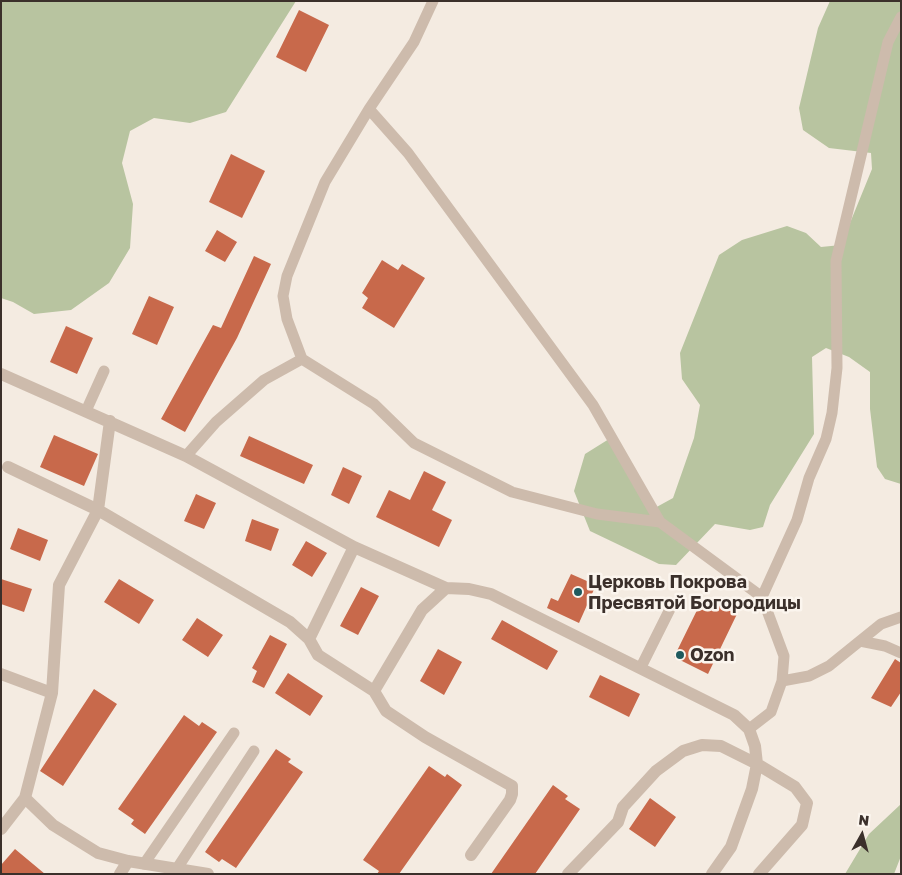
<!DOCTYPE html>
<meta charset="utf-8">
<style>
body{margin:0}
#map{position:relative;width:902px;height:875px;overflow:hidden;background:#f4ebe1;font-family:"Golos Text",sans-serif}
canvas{display:block}
.frame{position:absolute;inset:0;border:2px solid #3b302b;pointer-events:none}
.north{position:absolute;left:837px;top:810px;width:50px;height:50px;-webkit-text-stroke:4px #fbf5ee;paint-order:stroke;rotate:7deg;font-size:14px;font-weight:700;line-height:20px;text-align:center;color:#3b302b}
.north::after{content:'';display:block;margin:auto;width:18px;height:22px;background:#3b302b;clip-path:polygon(50% 0,100% 100%,50% 72%,0 100%)}
</style>
<div id="map">
<canvas width="902" height="875"></canvas>
<div class="frame"></div>
<div class="north">N</div>
</div>
<script>
const c = document.querySelector('canvas').getContext('2d');
c.lineJoin = 'round';
function fill(path, color) { c.fillStyle = color; c.fill(path, 'evenodd'); }
const toPath = rows => new Path2D(rows.map(r => 'M' + r).join(''));
function trace(path, color, width, dash) { c.strokeStyle = color; c.lineWidth = width; c.lineCap = dash ? 'butt' : 'round'; c.setLineDash(dash || []); c.stroke(path); }
function drawText(font, color, halo, rows, align = 'center') {
  c.font = font + ' "Golos Text",sans-serif'; c.lineWidth = 5; c.setLineDash([]); c.textBaseline = 'middle'; c.strokeStyle = halo; c.fillStyle = color; for (const [text, x, y, turn = 0] of rows) {
    c.save(); c.translate(x, y); c.rotate((+turn || 0) * Math.PI / 180); c.textAlign = isNaN(turn) ? turn : align; if (halo) c.strokeText(text, 0, 0); c.fillText(text, 0, 0); c.restore();
  }
}
fill(toPath([
 [1,1,296,1,226,112,190,123,154,118,130,131,122,163,133,204,130,248,109,283,71,310,34,314,13,302,1,298],
 [830,1,901,1,901,484,885,479,877,467,870,409,870,372,849,357,826,348,812,357,814,434,770,505,763,527,750,530,715,524,676,565,659,564,590,531,574,491,585,454,609,439,653,509,673,498,694,438,700,405,682,379,680,353,719,255,742,240,787,226,806,233,821,247,841,245,872,169,871,153,829,148,803,130,799,108,818,28],
 [901,804,901,856,894,874,845,874,869,834]
]), '#b8c4a0');
fill(toPath([
 [299,10,329,25,306,72,276,57],
 [231,154,265,171,242,218,209,202],
 [217,230,237,242,225,262,205,251],
 [254,256,271,264,237,338,185,432,161,419,213,325,221,328],
 [382,260,398,270,402,264,425,278,394,328,362,308,368,298,362,293],
 [149,296,174,307,157,345,132,334],
 [66,326,93,338,77,374,50,362],
 [54,435,98,454,84,486,40,467],
 [249,436,313,465,304,484,240,456],
 [343,467,362,476,349,504,331,495],
 [424,471,446,482,432,510,452,520,439,547,376,517,389,490,410,500],
 [196,494,216,503,204,529,184,521],
 [252,519,279,529,271,551,245,541],
 [18,528,48,540,40,561,10,549],
 [306,541,327,553,312,577,292,565],
 [571,574,596,585,579,623,547,608,551,598,558,601],
 [1,579,32,589,24,612,1,604],
 [119,579,154,600,139,624,104,602],
 [361,587,379,596,358,635,340,626],
 [703,598,737,614,708,674,674,657],
 [197,618,223,635,208,657,182,640],
 [502,620,558,651,547,670,491,639],
 [270,635,287,644,264,688,252,682,257,671,252,668],
 [438,649,462,662,444,695,420,681],
 [895,659,901,663,901,692,891,707,871,698],
 [288,673,323,696,310,716,275,693],
 [600,675,640,694,629,717,589,697],
 [94,689,117,704,63,786,40,771],
 [184,715,199,726,202,722,217,732,145,834,131,824,134,820,118,809],
 [276,749,291,759,288,762,303,772,236,868,222,859,219,862,205,852],
 [429,766,445,777,447,774,462,785,399,874,377,874,379,871,363,860],
 [553,785,568,796,565,799,580,809,535,874,491,874],
 [650,798,676,817,655,847,629,829],
 [15,849,45,874,1,874,1,865]
]), '#c8694b');
trace(toPath([
 [433,1,414,42,369,109,325,182,287,276,283,296,287,319,302,359,374,404,414,443,512,492,597,514,660,522],
 [369,109,408,153,593,405,660,522,762,597],
 [86,411,104,371],
 [186,456,216,422,264,380,302,359],
 [860,641,885,646,901,653],
 [641,667,673,603],
 [782,681,809,676,829,666,881,624,901,617],
 [749,729,771,712,782,681,784,656,762,597,797,520,809,478,826,439,832,413,837,368,836,261,888,42,901,17],
 [144,864,234,733],
 [176,870,254,751]
]), '#cdbbac', 11);
trace(toPath([
 [1,374,186,456,354,547,446,588,469,589,491,594,734,715,749,729,755,746,757,764,752,789,731,847,712,874],
 [8,467,98,510,290,622,309,639,318,655,374,691,386,711,425,737,512,786,512,794,510,800,471,855],
 [309,639,354,547],
 [1,674,52,693],
 [374,691,422,610,446,588],
 [25,798,53,825,98,853,128,861,208,874],
 [1,829,25,798,52,693,59,585,98,510,110,421],
 [120,874,128,861],
 [568,874,618,822,623,807,656,771,683,751,702,745,721,746,757,764,795,787,807,803,802,825,759,874]
]), '#cdbbac', 12);
for (const [x, y, r, color] of [
 [578,592,5,"#1f5a5e"],
 [680,655,5,"#1f5a5e"]
]) { const dot = new Path2D(); dot.arc(x, y, r, 0, 2 * Math.PI); c.fillStyle = color; c.fill(dot); trace(dot, '#fbf5ee', 2); }
drawText('bold 18px', '#3b302b', '#fbf5ee', [
 ["Церковь Покрова",588,582],
 ["Пресвятой Богородицы",588,603],
 ["Ozon",690,655]
], 'left');
</script>
